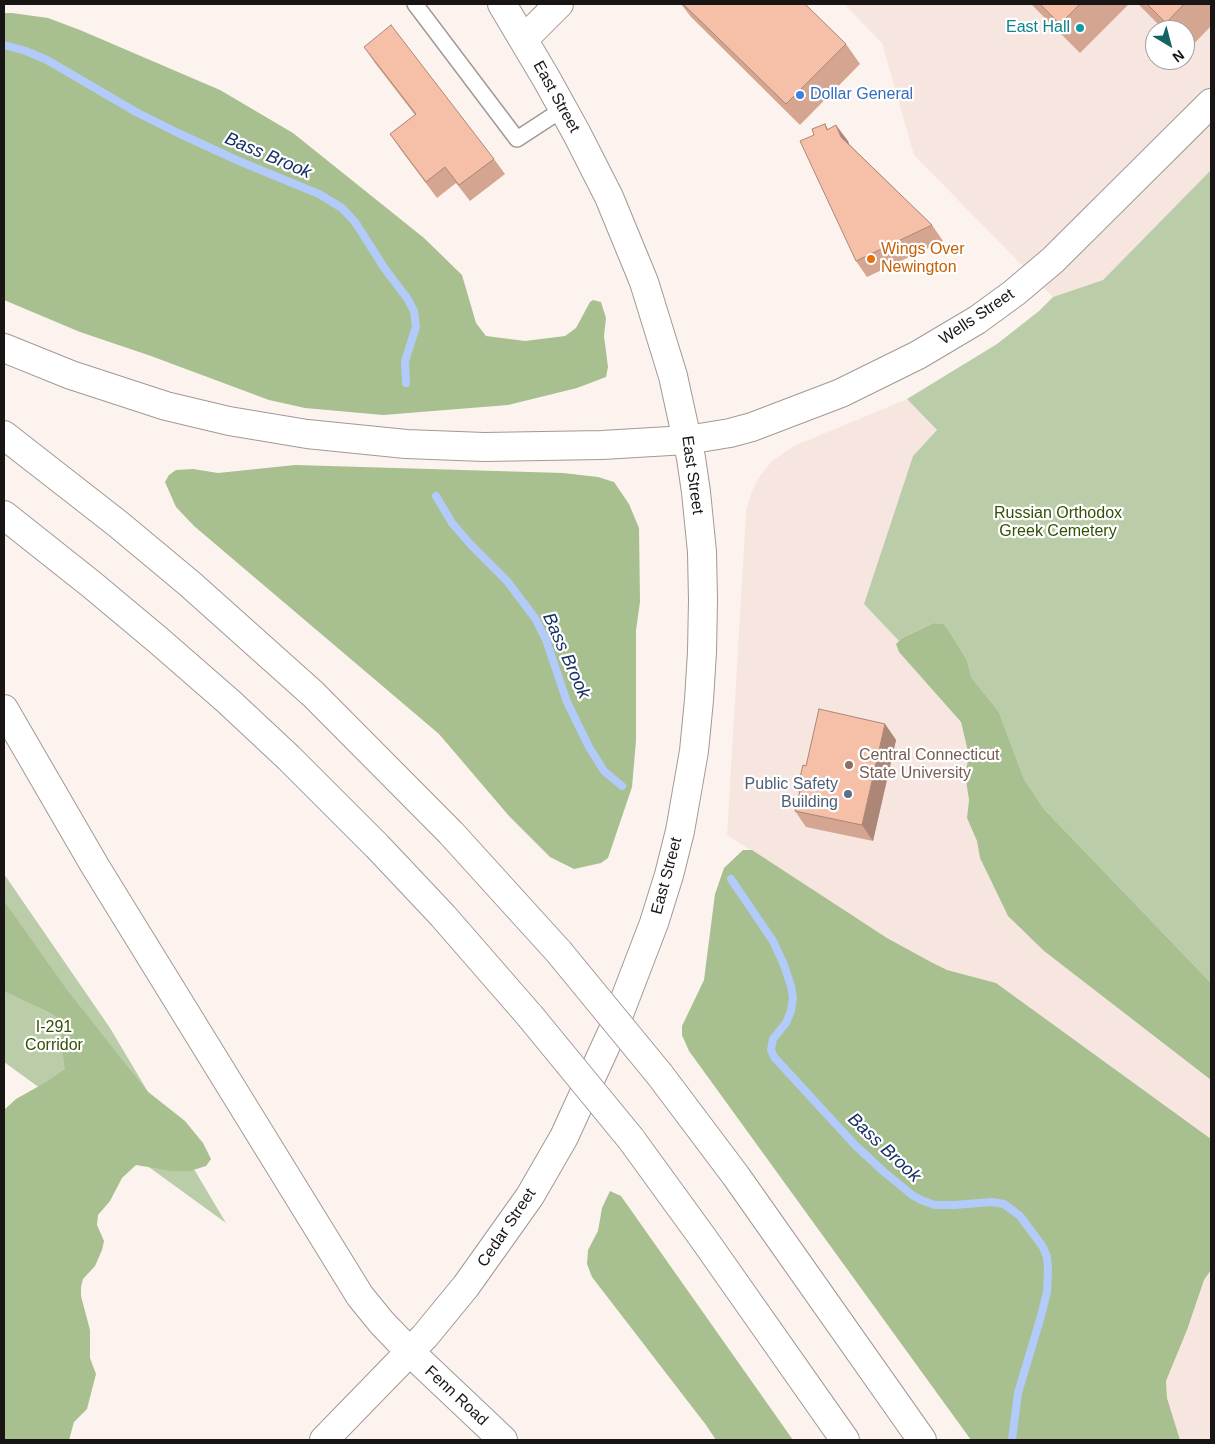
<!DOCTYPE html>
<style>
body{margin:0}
#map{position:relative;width:1215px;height:1444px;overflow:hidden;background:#fcf3ef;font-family:Arial,sans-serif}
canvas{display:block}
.frame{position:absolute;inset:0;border:5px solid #181514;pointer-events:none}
.north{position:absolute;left:1145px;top:20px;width:50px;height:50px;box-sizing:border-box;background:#fff;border:1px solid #a3a1a1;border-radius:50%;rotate:143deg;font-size:14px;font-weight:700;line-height:20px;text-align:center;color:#181514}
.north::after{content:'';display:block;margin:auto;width:18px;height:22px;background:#156463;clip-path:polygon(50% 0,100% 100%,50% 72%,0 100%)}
</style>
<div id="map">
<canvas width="1215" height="1444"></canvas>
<div class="frame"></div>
<div class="north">N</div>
</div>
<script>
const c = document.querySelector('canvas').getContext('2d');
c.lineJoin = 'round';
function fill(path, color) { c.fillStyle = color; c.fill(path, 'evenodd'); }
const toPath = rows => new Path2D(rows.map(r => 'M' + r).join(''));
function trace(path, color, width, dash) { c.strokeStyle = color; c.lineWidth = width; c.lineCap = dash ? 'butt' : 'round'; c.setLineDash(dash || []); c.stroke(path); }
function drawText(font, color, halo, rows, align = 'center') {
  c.font = font + ' Arial,sans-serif'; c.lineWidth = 4.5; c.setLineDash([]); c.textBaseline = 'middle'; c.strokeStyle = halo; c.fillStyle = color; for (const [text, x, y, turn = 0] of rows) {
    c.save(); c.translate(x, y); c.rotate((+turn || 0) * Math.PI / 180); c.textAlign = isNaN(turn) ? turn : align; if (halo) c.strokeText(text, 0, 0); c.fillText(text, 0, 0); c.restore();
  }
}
fill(toPath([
 [844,4,1211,4,1211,170,1103,280,1053,297,914,155,882,43],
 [1155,30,1185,30,1185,60,1155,60],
 [907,399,937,430,913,456,864,604,899,641,896,644,899,652,961,722,969,756,965,774,969,800,967,818,977,841,980,858,1008,916,1044,951,1211,1080,1211,1139,996,983,947,970,931,962,887,938,727,835,746,512,751,493,759,477,771,462,794,446],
 [1211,1270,1211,1440,1180,1440,1167,1398,1166,1381,1187,1330,1204,1280]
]), '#f7e6df');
fill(toPath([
 [1211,170,1211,983,1044,809,1024,779,999,712,972,678,967,660,949,631,944,624,934,623,902,638,899,641,864,604,913,456,937,430,907,399,997,344,1039,311,1053,297,1103,280],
 [4,874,110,1028,226,1223,4,1062]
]), '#bacca8');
fill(toPath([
 [4,13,12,13,48,18,80,30,220,90,293,133,424,238,462,275,476,323,486,336,525,341,565,336,576,328,590,302,593,300,601,302,606,318,604,336,608,367,606,377,577,388,508,405,383,415,305,408,269,400,151,356,80,332,4,300],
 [295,465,563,473,598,477,614,482,629,504,639,528,640,602,636,630,636,741,632,787,608,858,601,863,574,869,550,857,509,816,439,734,194,526,176,507,165,482,169,475,176,470,193,469,218,473],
 [934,623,944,624,949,631,967,660,972,678,999,712,1024,779,1044,809,1211,983,1211,1080,1044,951,1008,916,980,858,977,841,967,818,969,800,965,774,969,756,961,722,899,652,896,644,902,638],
 [743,850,752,850,887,938,931,962,947,970,996,983,1211,1139,1211,1270,1204,1280,1187,1330,1166,1381,1167,1398,1180,1440,971,1440,689,1051,682,1035,682,1026,704,980,715,894,724,868],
 [4,901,67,990,147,1091,185,1121,203,1143,211,1159,206,1166,190,1171,172,1171,136,1165,122,1178,110,1201,98,1215,97,1225,104,1241,102,1250,95,1266,83,1279,81,1287,81,1296,90,1330,90,1358,96,1374,87,1409,74,1422,69,1440,4,1440,4,1110,16,1099,48,1081,65,1069,61,1041,63,1024,57,1017,49,1012,4,991],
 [610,1191,621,1196,793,1440,716,1440,706,1425,592,1277,587,1264,588,1250,598,1231,602,1208]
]), '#a8bf8f');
trace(toPath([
 [4,45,26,51,47,60,136,112,178,133,241,162,319,194,342,208,355,222,385,269,407,298,414,311,416,327,405,361,406,383],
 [436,496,452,523,471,545,507,581,535,618,546,640,567,702,589,747,604,771,622,786],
 [731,879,773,941,784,965,791,986,793,997,791,1011,786,1023,773,1039,771,1050,774,1057,855,1145,883,1171,912,1195,921,1200,935,1205,954,1205,992,1202,1004,1204,1020,1216,1043,1247,1047,1257,1048,1269,1047,1292,1041,1316,1018,1393,1012,1440]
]), '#b3cbfa', 8);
const lane = toPath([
 [415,4,517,139,563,109]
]);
const street = toPath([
 [687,440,730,433,752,427,841,393,918,355,977,320,1014,293,1053,260,1211,103]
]);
const secondary = toPath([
 [524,39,559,4],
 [410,1352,503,1440],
 [324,1440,425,1336,466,1286,530,1196,564,1137,613,1030,654,923,669,875,680,831,694,751,699,700,702,652,703,600,702,552,696,492,691,458,673,376,644,282,609,197,577,134,546,78,502,4]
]);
const highway = toPath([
 [4,348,71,375,166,406,229,421,307,434,406,444,484,447,602,445,687,440],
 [4,435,118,524,190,584,313,694,451,833,559,952],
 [4,515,91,584,158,640,228,701,289,758,377,846,443,916,530,1016],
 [4,709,95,866,360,1296,382,1323,410,1352],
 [660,1075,736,1176,922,1440],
 [631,1139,703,1238,845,1440]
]);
trace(lane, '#a19996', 18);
trace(street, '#a19996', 30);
trace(secondary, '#a19996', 30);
trace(highway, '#a19996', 30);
trace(lane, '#fff', 15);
trace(street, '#fff', 28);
trace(secondary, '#fff', 28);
trace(highway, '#fff', 28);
const highwayBridge = toPath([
 [559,952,660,1075],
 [530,1016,631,1139]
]);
trace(highwayBridge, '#a19996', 30, []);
trace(highwayBridge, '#fff', 28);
fill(toPath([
 [681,4,805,4,846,44,860,64,800,125,691,17],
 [1031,4,1129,4,1080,53],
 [1138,4,1211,4,1211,26,1186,52,1185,51,1185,30,1164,30],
 [364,47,494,159,505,174,470,201,456,183,437,198,401,150,390,134,415,115,375,63],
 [825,124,828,129,848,141,849,144,932,225,943,241,867,277,856,261,814,135],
 [885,724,896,740,873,841,806,827,795,811,799,793,797,790,806,766]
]), '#d4a590');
fill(toPath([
 [836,125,848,141,852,153,841,137],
 [885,724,896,740,873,841,862,825]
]), '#ac8676');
const building = toPath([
 [683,4,805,4,846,44,786,104,683,4],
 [1040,4,1080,4,1060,24,1040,4],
 [1147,4,1184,4,1166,23,1147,4],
 [391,25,494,159,459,185,445,167,426,182,390,134,416,114,364,47,391,25],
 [825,124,827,130,836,125,841,137,932,225,856,261,800,141,814,135,812,129,825,124],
 [819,709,885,724,862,825,795,811,800,791,797,790,803,765,806,766,819,709]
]);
fill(building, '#f6c0a8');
trace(building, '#ac8676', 1);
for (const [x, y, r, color] of [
 [1080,28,5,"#0f9aa8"],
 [800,95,5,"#3f7fe0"],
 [871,259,5,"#e8710a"],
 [849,765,5,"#8d6e63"],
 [848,794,5,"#5c6f8a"]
]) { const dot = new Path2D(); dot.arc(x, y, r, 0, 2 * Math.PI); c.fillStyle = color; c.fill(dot); trace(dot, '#fff', 2); }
drawText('16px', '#0d838f', '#fff', [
 ["East Hall",1070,28]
], 'right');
drawText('16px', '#366cbe', '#fff', [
 ["Dollar General",810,95]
], 'left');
drawText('16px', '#181514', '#fff', [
 ["East Street",556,97,61],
 ["Wells Street",977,317,-34],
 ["East Street",692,475,82],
 ["East Street",667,876,-75],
 ["Cedar Street",507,1228,-56],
 ["Fenn Road",456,1396,43]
]);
drawText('16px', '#c56008', '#fff', [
 ["Wings Over",881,250],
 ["Newington",881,268]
], 'left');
drawText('16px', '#344f03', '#fff', [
 ["Russian Orthodox",1058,514],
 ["Greek Cemetery",1058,532],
 ["I-291",54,1028],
 ["Corridor",54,1046]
]);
drawText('16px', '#785e54', '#fff', [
 ["Central Connecticut",859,756],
 ["State University",859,774]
], 'left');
drawText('16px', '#4e5e75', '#fff', [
 ["Public Safety",838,785],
 ["Building",838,803]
], 'right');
drawText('italic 18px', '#162f65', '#fff', [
 ["Bass Brook",268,156,23],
 ["Bass Brook",566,656,66],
 ["Bass Brook",884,1148,43]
]);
</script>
